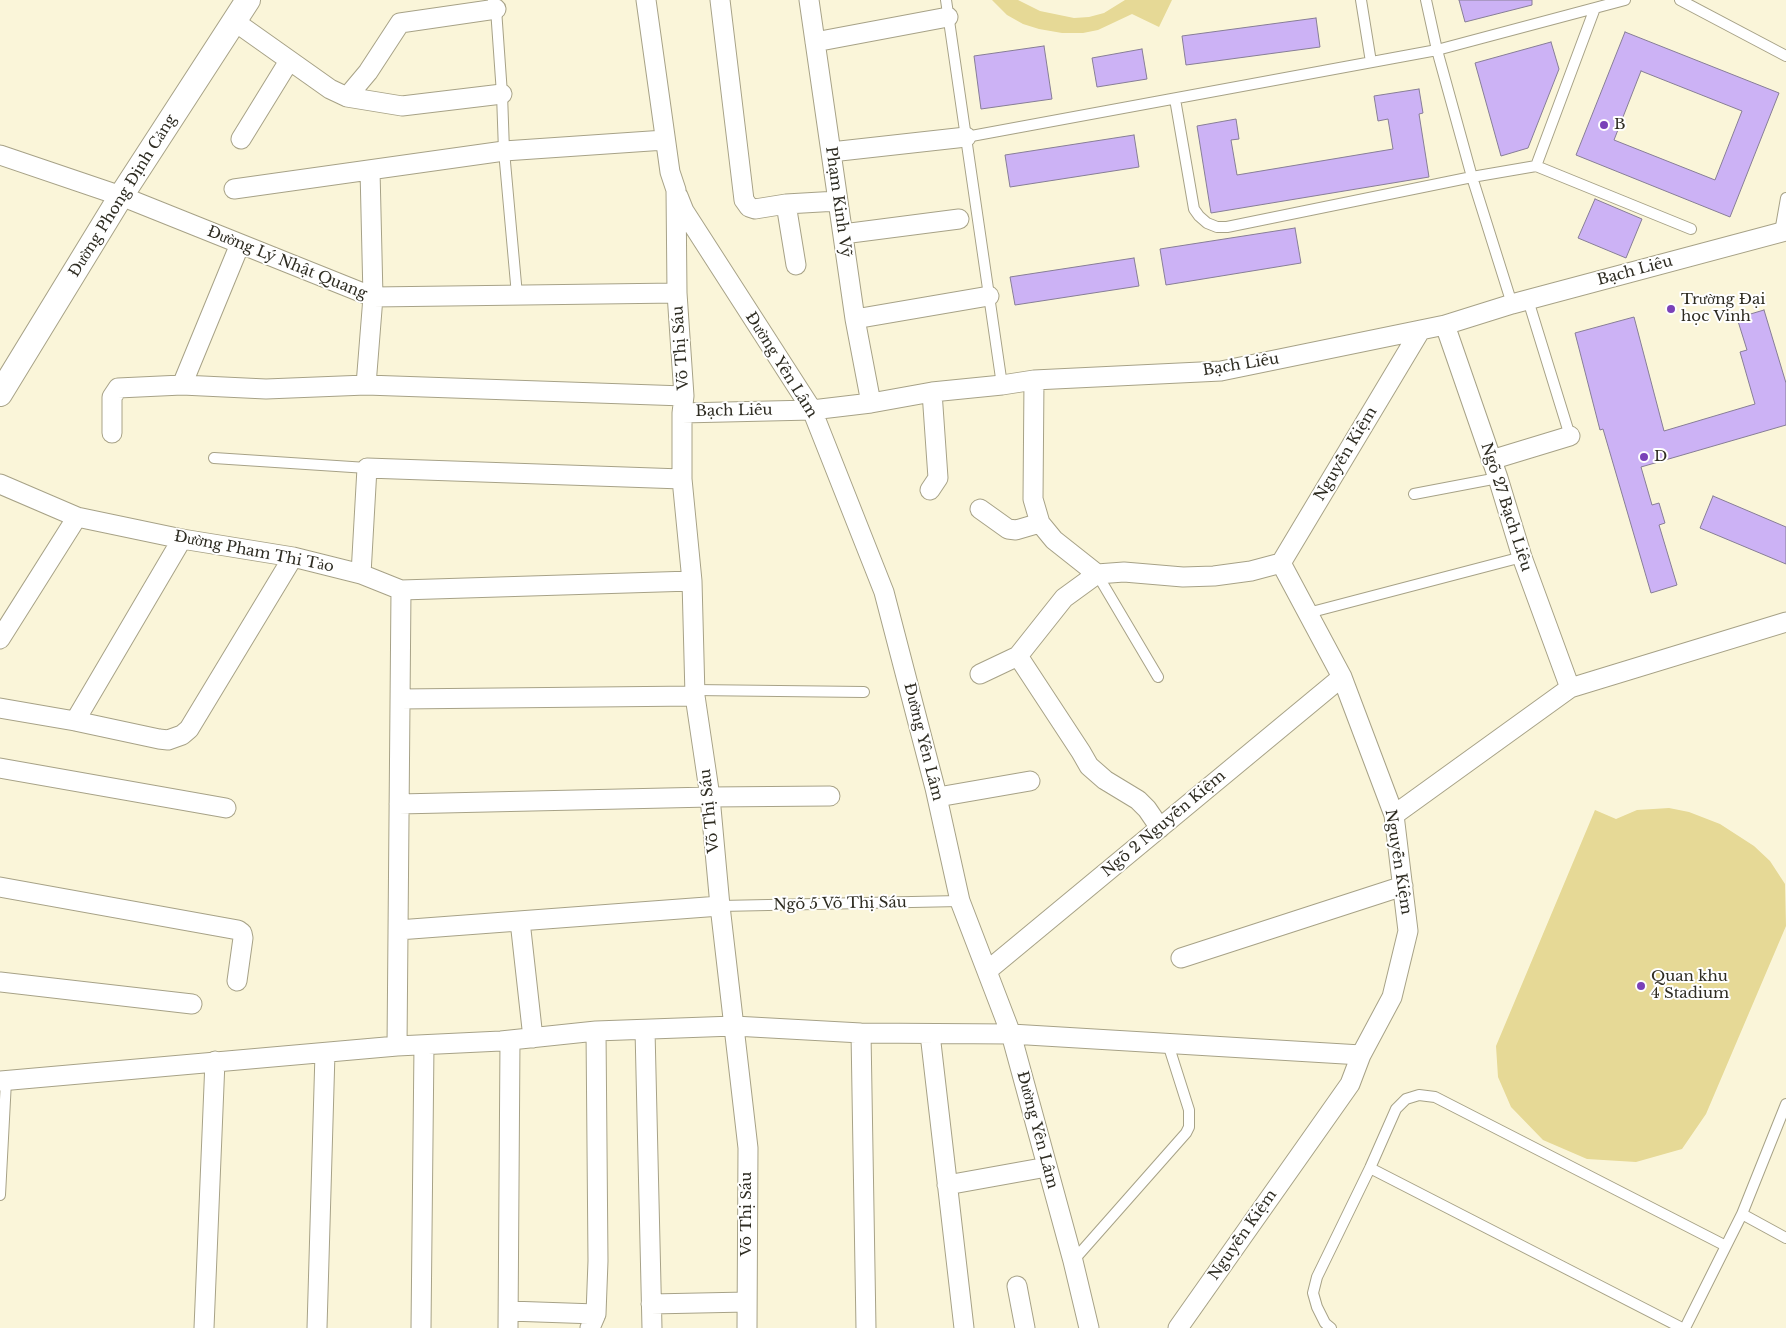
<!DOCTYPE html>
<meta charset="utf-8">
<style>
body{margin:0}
canvas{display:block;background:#faf5d9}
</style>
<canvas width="1786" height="1328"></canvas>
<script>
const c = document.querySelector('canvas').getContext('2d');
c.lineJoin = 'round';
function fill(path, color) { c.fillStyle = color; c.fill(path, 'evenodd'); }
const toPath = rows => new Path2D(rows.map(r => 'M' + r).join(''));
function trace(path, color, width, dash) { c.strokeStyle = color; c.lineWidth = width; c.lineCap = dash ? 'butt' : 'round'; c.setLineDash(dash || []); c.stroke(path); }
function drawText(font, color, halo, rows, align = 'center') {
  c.font = font + ' "Libre Baskerville",serif'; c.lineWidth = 4; c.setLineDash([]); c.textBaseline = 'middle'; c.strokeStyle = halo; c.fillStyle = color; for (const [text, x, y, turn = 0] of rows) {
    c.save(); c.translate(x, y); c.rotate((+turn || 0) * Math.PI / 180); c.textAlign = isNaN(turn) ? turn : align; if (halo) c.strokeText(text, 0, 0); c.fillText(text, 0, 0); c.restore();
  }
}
fill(toPath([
 [992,0,1018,0,1040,11,1074,18,1089,17,1104,13,1125,0,1172,0,1159,27,1132,14,1098,30,1083,33,1062,33,1039,29,1023,24,1007,15],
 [1669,808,1689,812,1720,824,1754,846,1770,861,1785,884,1786,926,1706,1114,1682,1149,1636,1162,1587,1159,1543,1140,1511,1107,1498,1077,1496,1046,1595,810,1616,819,1637,810]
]), '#e6d996');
const building = toPath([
 [1459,0,1532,0,1532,5,1465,22,1459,0],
 [1316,18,1320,47,1186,65,1182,36,1316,18],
 [1625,32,1779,93,1730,217,1576,155,1625,32],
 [1641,71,1742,111,1715,180,1614,140,1641,71],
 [1551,42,1559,69,1528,148,1501,156,1475,63,1551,42],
 [1044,46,1052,99,981,109,974,56,1044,46],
 [1142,49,1147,79,1097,87,1092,58,1142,49],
 [1419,89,1423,113,1419,114,1429,177,1211,213,1197,126,1236,119,1239,139,1231,140,1237,175,1393,149,1388,119,1378,121,1374,96,1419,89],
 [1134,135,1139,167,1010,187,1005,155,1134,135],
 [1595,199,1642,219,1626,258,1578,238,1595,199],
 [1295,228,1301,263,1166,285,1160,249,1295,228],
 [1134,258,1139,286,1015,305,1010,277,1134,258],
 [1764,310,1786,383,1786,425,1641,467,1652,505,1659,503,1665,523,1659,525,1677,585,1651,593,1603,429,1600,430,1575,333,1634,317,1664,431,1755,404,1740,352,1747,350,1737,318,1764,310],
 [1713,496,1786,527,1786,564,1700,528,1713,496]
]);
fill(building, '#ccb2f5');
trace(building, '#877e96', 1);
const service = toPath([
 [493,0,496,9,502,94,504,151,517,295],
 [946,0,1002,385],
 [1361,0,1371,62],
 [1426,0,1437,50,1472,177,1512,304],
 [1680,0,1786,56],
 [1175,99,1194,209,1199,216,1207,223,1217,227,1227,227,1472,177,1536,166,1691,229],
 [966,137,1437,50,1625,0],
 [1536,166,1595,8],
 [1780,232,1786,198],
 [1528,300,1570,436],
 [214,458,367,468],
 [1414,494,1498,478],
 [1097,574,1158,677],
 [1308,613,1522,557],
 [694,690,864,692],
 [720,906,960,901],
 [1370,1168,1682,1328],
 [0,1195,6,1081],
 [1742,1214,1786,1238],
 [1073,1261,1186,1133,1189,1127,1189,1110,1168,1044],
 [1331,1328,1325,1323,1317,1307,1313,1293,1317,1277,1370,1168,1396,1109,1406,1099,1419,1095,1435,1097,1726,1246],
 [1685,1328,1742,1214,1786,1104]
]);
const minor = toPath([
 [646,0,670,172,676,190,677,293,684,396,682,413,682,479,692,581,695,696,710,797,720,906,748,1148,747,1328],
 [720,0,744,200,749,207,755,209,786,204,796,265],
 [809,0,855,319,871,403],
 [234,21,330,89,347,97,402,106,502,94],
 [815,42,948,17],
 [347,97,368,72,400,23,496,9],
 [241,139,289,61],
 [831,152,966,137],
 [0,155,121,196,373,297,677,293],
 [234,189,504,151,665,140],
 [678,196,684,211,812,410,884,592,935,788,960,901,1011,1034,1073,1261,1089,1328],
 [786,204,838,201],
 [843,234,959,219],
 [855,319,989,296],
 [1445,325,1498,478,1522,557,1570,688],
 [1034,380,1033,499,1040,523,1054,540,1097,574],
 [182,385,240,244],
 [366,385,373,297,370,170],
 [682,413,812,410,871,403,932,392,1002,385,1034,380,1221,371,1445,325,1512,304,1786,231],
 [112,433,112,397,118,388,182,385,266,389,366,385,684,396],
 [1491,460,1570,436],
 [0,484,77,517,182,539,293,557,361,574,401,590,692,581],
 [930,490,938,478,932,392],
 [980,509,1008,529,1016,530,1040,523],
 [361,574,367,468,682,479],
 [0,639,77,517],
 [1018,656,1081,752,1089,766,1105,780,1138,800,1147,809,1160,828],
 [980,674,1018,656,1064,598,1097,574,1124,572,1183,577,1214,576,1251,571,1281,563],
 [400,699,695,696],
 [0,708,75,721,159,739,168,740,182,735,189,729,293,557],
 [75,721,182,539],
 [0,768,226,808],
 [938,797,1030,781],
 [399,804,710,797,830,796],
 [1394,815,1570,688,1786,622],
 [0,887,238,930,242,933,243,938,237,981],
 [520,921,533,1038],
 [398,930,720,906],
 [1181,958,1403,886],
 [987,971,1342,677],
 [0,982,192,1004],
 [645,1030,652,1328],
 [861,1033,866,1328],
 [930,1034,964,1328],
 [397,1046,401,590],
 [0,1081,397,1046,501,1041,596,1031,734,1026,861,1033,1011,1034,1361,1055],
 [947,1185,1047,1167],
 [1017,1286,1025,1328],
 [651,1304,747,1302],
 [509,1311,596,1314],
 [204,1328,215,1061],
 [317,1328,325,1053],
 [421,1328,424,1045],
 [508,1328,510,1041],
 [590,1328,596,1314,598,1261,596,1031],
 [1178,1328,1350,1084,1361,1055,1392,997,1408,931,1394,815,1342,677,1281,563,1420,331]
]);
const tertiary = toPath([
 [0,394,121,196,248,0]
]);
trace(service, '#a7a287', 12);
trace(minor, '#a7a287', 21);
trace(tertiary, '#a7a287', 26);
trace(service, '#fff', 10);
trace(minor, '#fff', 19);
trace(tertiary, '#fff', 24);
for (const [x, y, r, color] of [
 [1604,125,5,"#7a41b8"],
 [1671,309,5,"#7a41b8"],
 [1644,457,5,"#7a41b8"],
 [1641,986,5,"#7a41b8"]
]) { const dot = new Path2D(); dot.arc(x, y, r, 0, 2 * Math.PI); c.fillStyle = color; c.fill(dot); trace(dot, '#fff', 2); }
drawText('15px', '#2e2c22', '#fff', [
 ["B",1614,125],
 ["Trường Đại",1681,300],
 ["học Vinh",1681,317],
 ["D",1654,457],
 ["Quan khu",1651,977],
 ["4 Stadium",1651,994]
], 'left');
drawText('15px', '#2e2c22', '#fff', [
 ["Đường Phong Định Cảng",123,196,-58],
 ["Phạm Kinh Vỹ",838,202,82],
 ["Đường Lý Nhật Quang",287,263,22],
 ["Bạch Liêu",1635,271,-15],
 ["Võ Thị Sáu",681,348,-94],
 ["Đường Yên Lâm",781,365,58],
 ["Bạch Liêu",1241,365,-9],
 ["Bạch Liêu",734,411,-1],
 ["Nguyễn Kiệm",1346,454,-59],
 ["Ngõ 27 Bạch Liêu",1506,507,72],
 ["Đường Pham Thi Tảo",254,552,11],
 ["Đường Yên Lâm",923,742,76],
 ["Võ Thị Sáu",710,811,-96],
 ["Ngõ 2 Nguyễn Kiệm",1164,824,-40],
 ["Nguyễn Kiệm",1398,862,81],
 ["Ngõ 5 Võ Thị Sáu",840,904,-1],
 ["Đường Yên Lâm",1037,1130,75],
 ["Võ Thị Sáu",747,1214,-90],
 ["Nguyễn Kiệm",1243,1235,-55]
]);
</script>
